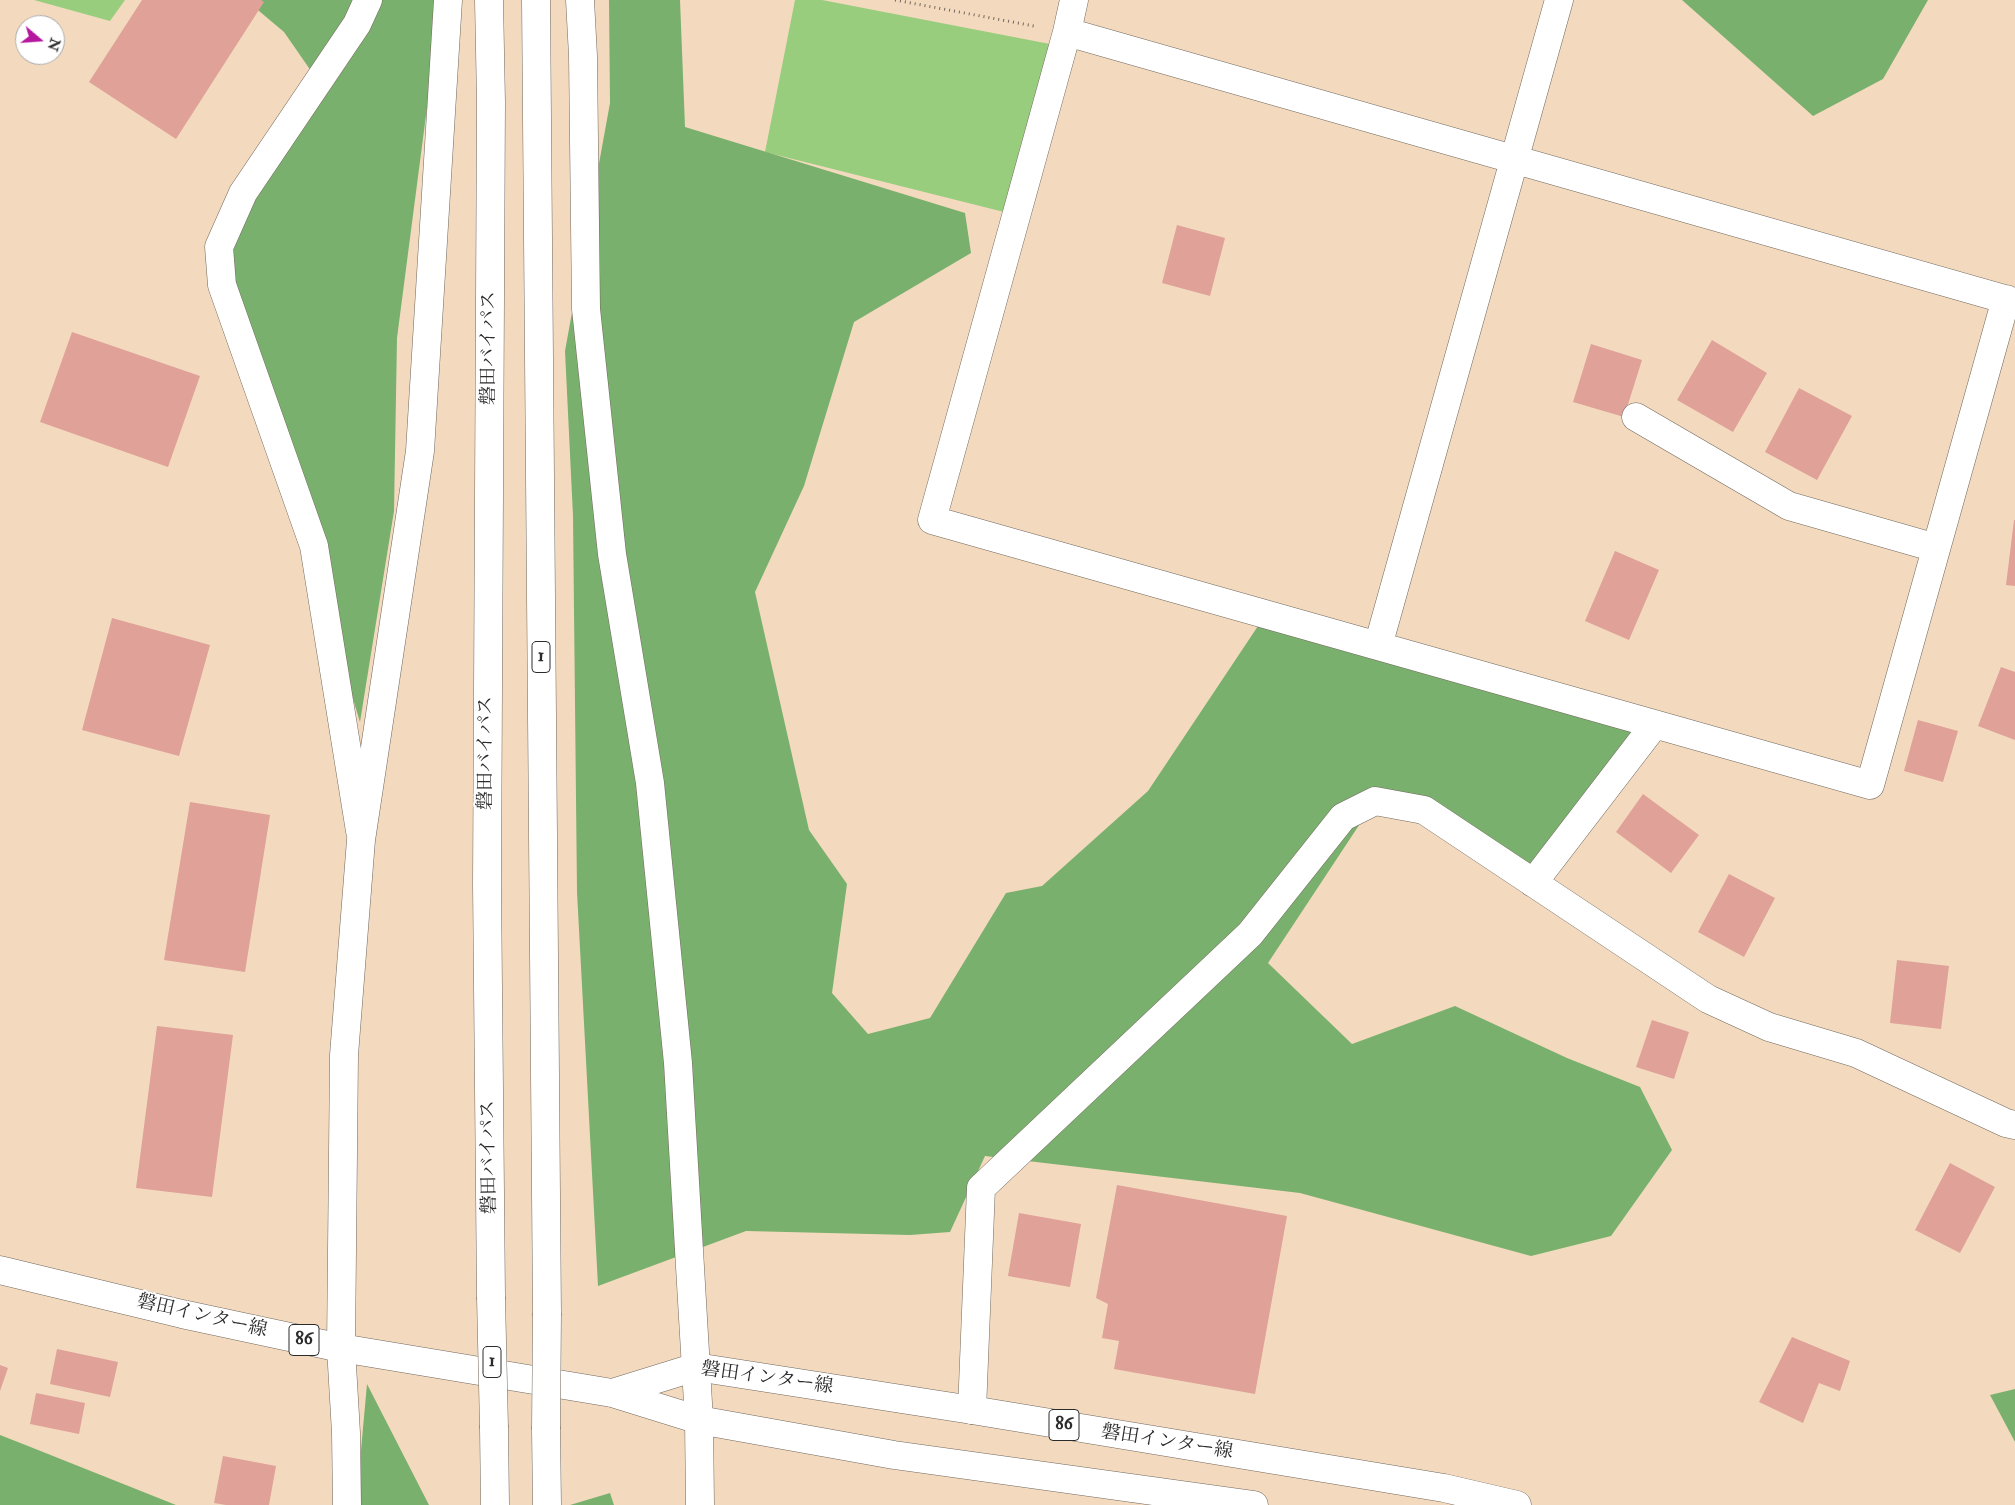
<!DOCTYPE html>
<meta charset="utf-8">
<style>
body{margin:0}
#map{position:relative;width:2015px;height:1505px;overflow:hidden;background:#f3dabe;font-family:"IM FELL Double Pica",serif}
canvas{display:block}
.north{position:absolute;left:15px;top:15px;width:50px;height:50px;box-sizing:border-box;background:#fff;border:1px solid #aaa;border-radius:50%;rotate:108deg;font-size:14px;font-weight:700;line-height:20px;text-align:center;color:#2b2b2b}
.north::after{content:'';display:block;margin:auto;width:18px;height:22px;background:#b5179e;clip-path:polygon(50% 0,100% 100%,50% 72%,0 100%)}
</style>
<div id="map">
<canvas width="2015" height="1505"></canvas>
<div class="north">N</div>
</div>
<script>
const c = document.querySelector('canvas').getContext('2d');
c.lineJoin = 'round';
function fill(path, color) { c.fillStyle = color; c.fill(path, 'evenodd'); }
const toPath = rows => new Path2D(rows.map(r => 'M' + r).join(''));
function trace(path, color, width, dash) { c.strokeStyle = color; c.lineWidth = width; c.lineCap = dash ? 'butt' : 'round'; c.setLineDash(dash || []); c.stroke(path); }
function drawText(font, color, halo, rows, align = 'center') {
  c.font = font + ' "IM FELL Double Pica","Noto Serif JP",serif'; c.lineWidth = 4; c.setLineDash([]); c.textBaseline = 'middle'; c.strokeStyle = halo; c.fillStyle = color; for (const [text, x, y, turn = 0] of rows) {
    c.save(); c.translate(x, y); c.rotate((+turn || 0) * Math.PI / 180); c.textAlign = isNaN(turn) ? turn : align; if (halo) c.strokeText(text, 0, 0); c.fillText(text, 0, 0); c.restore();
  }
}
fill(toPath([
 [34,0,125,0,110,21],
 [795,0,822,0,1050,44,1008,213,765,152]
]), '#98cd7e');
fill(toPath([
 [246,0,441,0,397,338,394,511,360,722,262,397,231,308,234,213,318,81,284,32],
 [609,0,680,0,685,127,965,213,971,253,854,322,804,486,755,592,809,830,847,884,832,993,868,1034,930,1018,1006,893,1042,886,1148,791,1266,614,1655,724,1533,883,1424,810,1375,801,1268,963,1352,1044,1455,1006,1567,1058,1640,1087,1672,1150,1611,1236,1531,1256,1300,1193,985,1156,950,1232,910,1235,746,1231,598,1286,577,892,573,516,565,351,610,103],
 [1682,0,1928,0,1883,79,1813,116],
 [367,1384,429,1505,356,1505],
 [2015,1389,2015,1442,1990,1395],
 [0,1435,28,1446,176,1505,0,1505],
 [610,1493,614,1505,570,1505]
]), '#7ab06d');
fill(toPath([
 [142,0,261,0,264,2,176,139,89,82],
 [1177,225,1225,238,1210,296,1162,283],
 [72,332,200,376,168,467,40,422],
 [1712,340,1767,373,1733,432,1677,400],
 [1591,344,1642,360,1624,417,1573,402],
 [1799,388,1852,416,1817,480,1765,452],
 [2014,520,2015,520,2015,586,2006,585],
 [1615,551,1659,570,1629,640,1585,621],
 [112,618,210,645,179,756,82,730],
 [2001,667,2015,672,2015,740,1978,726],
 [1918,720,1958,731,1943,782,1904,771],
 [1643,794,1699,835,1671,873,1616,832],
 [190,802,270,815,245,972,164,960],
 [1729,874,1775,898,1744,957,1698,932],
 [1897,960,1949,966,1941,1029,1890,1023],
 [1652,1020,1689,1032,1674,1079,1636,1067],
 [157,1026,233,1035,212,1197,136,1188],
 [1950,1163,1995,1187,1960,1253,1915,1230],
 [1117,1185,1287,1216,1255,1394,1114,1369,1119,1341,1102,1338,1108,1304,1096,1298],
 [1019,1213,1081,1224,1070,1287,1008,1276],
 [1792,1337,1850,1361,1840,1391,1819,1383,1803,1423,1759,1402],
 [57,1349,118,1362,110,1397,50,1384],
 [0,1365,8,1368,0,1391],
 [36,1393,85,1403,79,1434,30,1424],
 [223,1456,276,1466,269,1505,226,1505,214,1503]
]), '#dfa198');
const minor = toPath([
 [1074,0,1067,32,932,520,1870,785,2006,299],
 [1067,32,2015,302],
 [1636,417,1789,506,1936,548],
 [1378,646,1559,0],
 [360,831,314,546,222,285,219,247,243,193,357,24,368,0],
 [1533,883,1655,724],
 [972,1410,981,1188,1250,934,1343,817,1375,801,1424,810,1708,999,1769,1027,1856,1053,2006,1123,2015,1125]
]);
const primary = toPath([
 [0,1270,182,1314,341,1348,612,1393,699,1420,894,1455,1254,1505],
 [612,1393,696,1367,972,1410,1444,1488,1517,1505]
]);
const trunk = toPath([
 [489,0,491,102,487,884,491,1297],
 [536,0,547,1313],
 [580,0,583,56,586,309,612,554,650,783,678,1063,699,1420,700,1505],
 [494,1428,495,1505],
 [546,1429,547,1505],
 [347,1505,346,1433,341,1348,344,1055,361,840,420,451,448,0]
]);
trace(minor, '#71685e', 29);
trace(primary, '#71685e', 29);
trace(trunk, '#71685e', 29);
trace(toPath([
 [895,0,1034,26]
]), '#71685e', 3, [1, 4]);
trace(minor, '#fff', 28);
trace(primary, '#fff', 28);
trace(trunk, '#fff', 28);
const trunkBridge = toPath([
 [491,1297,494,1428],
 [546,1429,547,1313]
]);
trace(trunkBridge, '#71685e', 29, []);
trace(trunkBridge, '#fff', 28);
for (const [x, y, w] of [
 [541,657,18],
 [304,1340,30],
 [492,1362,18],
 [1064,1425,30]
]) { const box = new Path2D(); box.roundRect(x - w / 2, y - 15.5, w, 31, 4); c.fillStyle = '#fff'; c.fill(box); trace(box, '#2b2b2b', 1); }
drawText('bold 18px', '#2b2b2b', null, [
 ["1",541,657],
 ["86",304,1340],
 ["1",492,1362],
 ["86",1064,1425]
]);
drawText('19px', '#2b2b2b', '#fff', [
 ["磐田バイパス",490,348,-90],
 ["磐田バイパス",487,753,-90],
 ["磐田バイパス",490,1157,-91],
 ["磐田インター線",202,1317,13],
 ["磐田インター線",767,1379,8],
 ["磐田インター線",1167,1443,9]
]);
</script>
